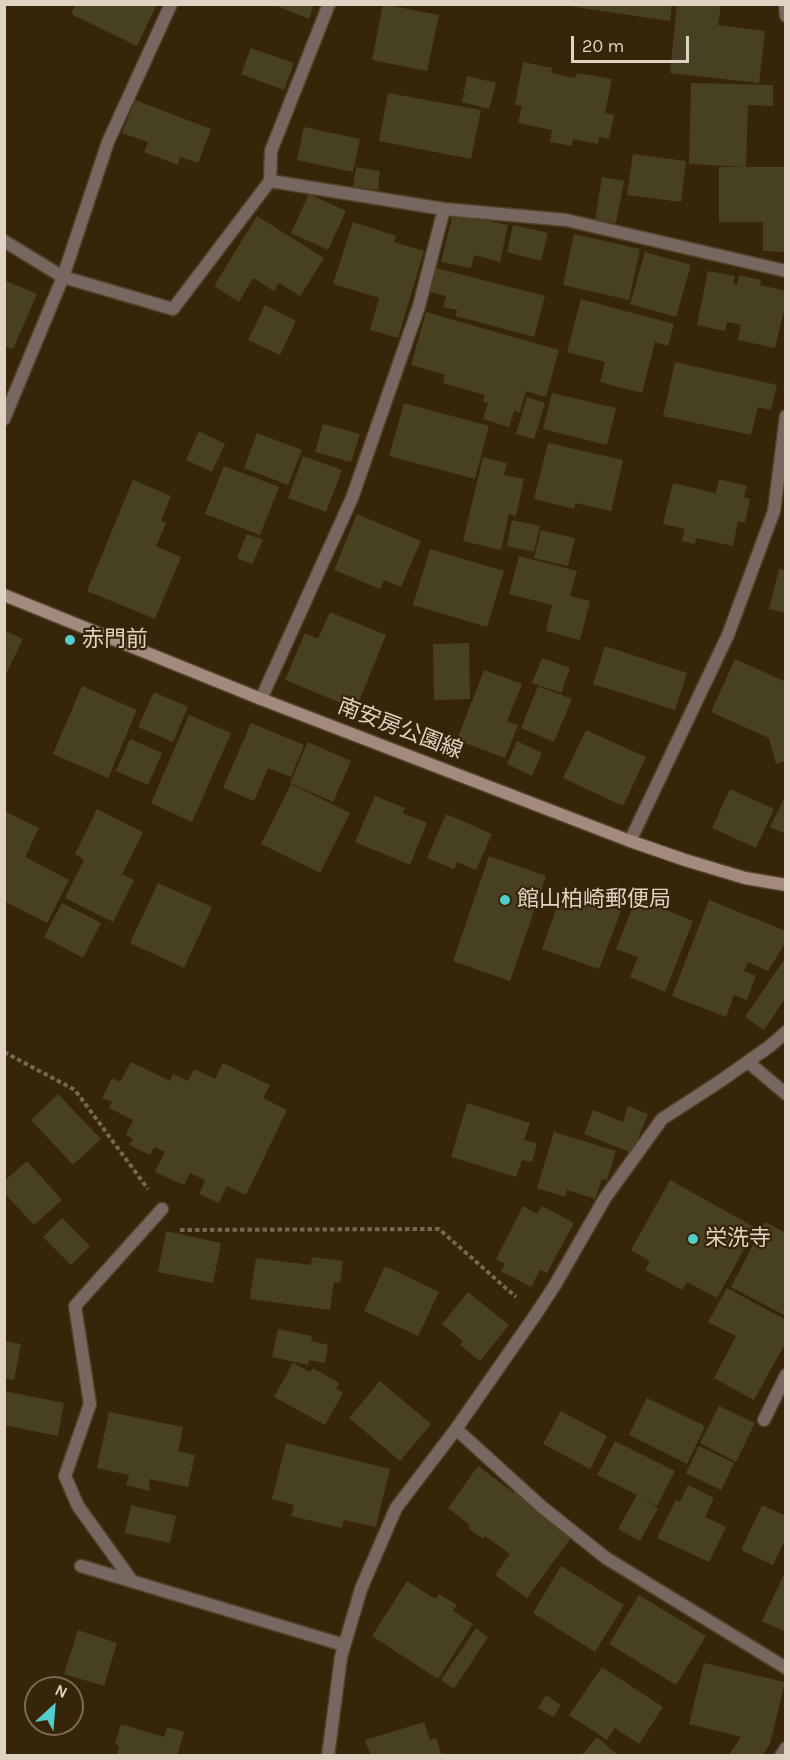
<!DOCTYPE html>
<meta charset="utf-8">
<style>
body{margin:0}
#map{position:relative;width:790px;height:1760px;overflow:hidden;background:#372509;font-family:Karla,sans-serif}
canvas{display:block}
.frame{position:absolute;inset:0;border:6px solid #dfd3c4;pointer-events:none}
.north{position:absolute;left:24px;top:1676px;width:60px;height:60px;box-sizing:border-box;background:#372509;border:2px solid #7a6b54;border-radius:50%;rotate:26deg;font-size:16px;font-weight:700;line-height:24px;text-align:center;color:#dfd3c4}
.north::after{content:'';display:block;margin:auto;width:21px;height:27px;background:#52cdce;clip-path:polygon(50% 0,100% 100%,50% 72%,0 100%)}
.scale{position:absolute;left:571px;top:36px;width:118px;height:27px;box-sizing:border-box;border:3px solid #dfd3c4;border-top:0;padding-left:8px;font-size:18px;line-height:21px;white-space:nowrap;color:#dfd3c4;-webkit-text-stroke:4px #372509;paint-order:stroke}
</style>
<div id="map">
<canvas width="790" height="1760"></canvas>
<div class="frame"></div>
<div class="north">N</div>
<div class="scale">20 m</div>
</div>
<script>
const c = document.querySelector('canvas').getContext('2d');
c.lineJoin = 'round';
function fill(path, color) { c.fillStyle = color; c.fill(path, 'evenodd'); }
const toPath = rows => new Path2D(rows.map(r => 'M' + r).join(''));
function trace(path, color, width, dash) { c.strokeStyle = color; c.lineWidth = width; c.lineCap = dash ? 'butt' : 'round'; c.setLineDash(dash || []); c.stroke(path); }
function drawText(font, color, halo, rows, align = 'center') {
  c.font = font + ' Karla,"Noto Sans JP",sans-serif'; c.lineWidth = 4.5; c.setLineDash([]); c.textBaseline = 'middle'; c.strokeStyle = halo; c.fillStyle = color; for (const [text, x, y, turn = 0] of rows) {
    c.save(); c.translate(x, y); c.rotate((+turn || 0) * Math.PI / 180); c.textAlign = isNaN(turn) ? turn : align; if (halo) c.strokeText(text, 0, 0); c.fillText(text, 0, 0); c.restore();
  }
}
fill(toPath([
 [76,4,157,4,137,46,71,14],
 [272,4,314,4,309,19],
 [383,4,439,15,427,71,372,60],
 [555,4,672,4,670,21],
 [677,4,721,4,718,25,765,31,759,83,670,73],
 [251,48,294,63,284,90,241,74],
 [523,62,552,68,551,73,575,78,577,73,612,79,605,113,614,115,609,139,599,137,598,144,573,139,572,146,550,142,552,130,518,123,522,106,515,105],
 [467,76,496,83,489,109,462,102],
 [691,83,773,85,773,106,748,105,746,167,689,164],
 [388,93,481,110,471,159,379,141],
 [135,100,211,129,198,163,180,157,178,165,144,152,148,142,122,133],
 [304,127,360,139,353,172,297,160],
 [633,154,686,161,681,202,627,195],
 [356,167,380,171,378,190,353,187],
 [719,167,786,167,786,252,763,251,763,222,719,222],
 [602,177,624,181,616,223,595,220],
 [309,194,346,211,328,250,291,233],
 [453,213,508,225,500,262,474,255,471,268,441,262],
 [257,216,324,258,300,296,279,283,274,291,253,278,239,302,214,286],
 [353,222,396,236,394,242,424,251,398,338,370,330,379,298,333,284],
 [513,225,548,233,541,261,507,252],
 [574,234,640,249,629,300,563,285],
 [645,252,691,265,676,317,630,304],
 [436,268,545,296,534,337,456,316,457,310,443,307,446,296,430,292],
 [708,271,735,276,733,284,737,285,739,275,761,280,760,285,786,291,786,303,775,348,738,340,741,325,727,322,725,331,697,325],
 [4,280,37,294,13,349,4,346],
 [581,299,674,324,668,346,655,342,642,393,600,382,605,362,567,352],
 [265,305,296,321,280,355,248,340],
 [426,312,559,350,546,397,526,391,520,412,514,411,509,427,483,419,488,403,483,402,485,395,443,383,445,375,411,365],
 [675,362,777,385,771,410,758,407,751,435,663,416],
 [552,393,616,408,607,445,543,429],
 [527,397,545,403,534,439,516,434],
 [404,403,489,426,475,479,389,456],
 [323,424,360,434,351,462,315,452],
 [199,431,225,444,212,472,186,460],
 [257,433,302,450,288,485,244,468],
 [548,443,623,460,611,511,575,503,574,509,534,499],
 [303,456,342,470,326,512,288,498],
 [483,457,507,463,504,475,524,479,516,516,509,514,501,550,463,541],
 [224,466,279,487,260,535,205,514],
 [719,479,747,486,744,497,750,499,745,523,738,521,733,546,696,538,695,544,682,541,685,529,663,524,673,483,716,493],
 [133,480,171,496,161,521,166,523,156,546,181,557,155,619,87,591],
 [357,514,421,541,401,587,384,580,380,589,334,570],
 [512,520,540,526,534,552,507,546],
 [541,530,575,538,568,566,534,558],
 [247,534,263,540,252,564,237,558],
 [430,549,504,571,487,627,413,605],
 [519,556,577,571,570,596,590,601,580,640,546,631,552,605,509,594],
 [779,569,786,570,786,613,769,609],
 [330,612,386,635,356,709,285,680,305,633,318,639],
 [4,630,23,639,4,678],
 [469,643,470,699,434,700,433,644],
 [605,646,687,673,675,710,593,684],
 [542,658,570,668,561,693,532,683],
 [735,659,786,682,786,761,776,764,769,738,711,712],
 [484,670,522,684,507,721,518,725,505,758,457,740],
 [82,686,137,710,108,778,53,754],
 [538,686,572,699,554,742,521,728],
 [154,692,188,707,173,742,138,727],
 [189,715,231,733,192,822,151,803],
 [251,723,304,745,291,777,268,768,254,801,223,788],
 [586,730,646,757,623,806,563,778],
 [130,739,162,753,148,785,116,771],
 [517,741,542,753,532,776,507,764],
 [308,742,351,761,333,802,290,783],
 [291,784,350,813,320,873,261,844],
 [730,789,774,809,756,848,712,828],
 [786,795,786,834,770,827],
 [375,796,405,808,403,813,427,823,410,865,355,842],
 [97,809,143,832,122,874,134,880,113,922,65,898,84,860,75,854],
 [4,811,39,828,25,857,69,880,47,923,4,901],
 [446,814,492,834,476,870,457,862,454,869,427,858],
 [489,856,546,876,510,981,453,961],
 [158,883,212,907,184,968,130,943],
 [563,890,621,911,599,969,542,949],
 [636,898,693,921,665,992,630,977,638,957,616,949],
 [709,900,786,931,786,942,768,971,748,962,744,971,756,976,747,1000,734,995,726,1017,672,996],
 [62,903,101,923,83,958,44,937],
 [786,957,786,1001,784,1000,764,1030,745,1017],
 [131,1062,170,1081,173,1074,188,1081,194,1069,215,1079,223,1063,270,1085,263,1098,287,1110,246,1195,227,1186,219,1203,199,1194,205,1180,190,1173,184,1185,155,1172,165,1152,155,1147,150,1155,129,1145,133,1139,126,1135,133,1120,109,1108,112,1102,102,1098,112,1078,120,1082],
 [58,1094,101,1139,73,1165,31,1120],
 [467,1103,530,1123,524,1140,537,1143,532,1162,522,1160,516,1177,451,1157],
 [628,1106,648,1114,632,1153,584,1134,593,1110,623,1122],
 [554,1132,616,1151,607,1180,602,1179,595,1199,567,1190,565,1197,537,1188],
 [27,1161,62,1200,34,1225,4,1193,4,1181],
 [670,1180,756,1228,717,1298,687,1282,682,1290,645,1270,650,1261,631,1250],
 [523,1206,537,1214,542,1206,574,1223,547,1273,540,1270,531,1287,501,1271,505,1264,496,1259],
 [62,1218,90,1246,71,1265,43,1237],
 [765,1222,786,1233,786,1316,731,1287],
 [166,1231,221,1243,213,1283,158,1272],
 [312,1257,343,1261,340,1283,334,1282,330,1310,250,1299,256,1258,311,1265],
 [385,1266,439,1292,418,1336,364,1311],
 [727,1288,786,1320,786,1342,754,1400,714,1378,736,1336,708,1322],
 [468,1292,509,1325,480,1361,460,1345,463,1341,442,1324],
 [278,1329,312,1336,311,1341,328,1345,325,1363,309,1360,308,1365,272,1357],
 [4,1341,21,1344,14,1380,4,1378],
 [293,1363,310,1372,313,1368,339,1383,336,1389,343,1393,325,1425,274,1397],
 [380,1381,431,1424,400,1461,349,1418],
 [4,1391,64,1403,58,1436,4,1425],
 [647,1398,705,1426,687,1464,629,1435],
 [719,1406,755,1423,736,1462,700,1443],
 [561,1411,607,1436,590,1469,543,1444],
 [109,1412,183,1427,178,1451,195,1455,188,1487,149,1479,150,1491,126,1485,129,1475,97,1468],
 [615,1441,675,1471,657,1506,643,1499,658,1508,640,1541,618,1529,637,1495,597,1475],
 [286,1443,390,1469,376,1527,344,1520,342,1528,291,1516,294,1505,272,1499],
 [699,1446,734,1463,721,1490,686,1473],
 [478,1466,514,1493,517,1488,573,1535,527,1598,495,1575,510,1554,485,1536,483,1539,468,1528,470,1525,448,1508],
 [688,1485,714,1498,705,1517,726,1527,709,1562,657,1538,676,1500,680,1502],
 [131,1505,176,1516,170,1543,125,1533],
 [762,1505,786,1516,786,1538,773,1565,741,1550],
 [561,1566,624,1605,595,1652,533,1613],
 [786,1570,786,1632,762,1621],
 [407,1581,435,1599,439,1594,457,1605,453,1611,473,1624,438,1679,372,1636],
 [639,1595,706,1636,676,1685,609,1644],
 [476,1628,488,1637,454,1689,441,1680],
 [78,1630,117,1643,104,1686,64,1674],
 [704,1663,785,1682,770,1744,762,1756,728,1756,741,1737,689,1724],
 [602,1667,663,1707,639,1744,615,1728,607,1740,569,1715],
 [546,1695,561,1705,553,1717,538,1708],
 [424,1722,430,1740,436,1738,442,1756,371,1756,365,1740],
 [121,1724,164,1737,167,1727,184,1732,177,1756,117,1756,119,1746,115,1744],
 [597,1737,619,1756,581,1756]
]), '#474122');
const lane = toPath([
 [4,419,63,277,108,142,171,4],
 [132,1581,78,1506,65,1476,90,1404,75,1306,162,1209]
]);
const street = toPath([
 [785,4,786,16],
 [270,181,444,209,566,220,786,271],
 [4,241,63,277,173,309,270,181,271,151,329,4],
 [261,699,352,498,419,306,444,209],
 [630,841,728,635,774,511,786,416],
 [748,1062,786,1094],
 [764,1420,786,1375],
 [456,1429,542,1507,606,1558,786,1668],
 [81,1566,344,1645],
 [328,1756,341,1657,361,1589,396,1508,456,1429,536,1314,555,1285,605,1198,662,1119,722,1080,770,1046,786,1032],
 [781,1756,786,1748]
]);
const secondary = toPath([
 [4,595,261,699,630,841,685,860,745,878,786,885]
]);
trace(lane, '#524127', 15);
trace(street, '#524127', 15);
trace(secondary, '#524127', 15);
trace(toPath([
 [4,1052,75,1090,148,1189],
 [180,1230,439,1229,516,1297]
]), '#776750', 4, [4.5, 3]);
trace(lane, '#766860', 12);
trace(street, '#766860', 12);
trace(secondary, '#a28b7e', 12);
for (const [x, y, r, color] of [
 [70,640,6,"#52cdce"],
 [505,900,6,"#52cdce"],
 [693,1239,6,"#52cdce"]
]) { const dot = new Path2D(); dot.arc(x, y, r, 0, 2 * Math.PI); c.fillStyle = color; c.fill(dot); trace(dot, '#372509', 2); }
drawText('22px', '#dfd3c4', '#372509', [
 ["赤門前",82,640],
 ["館山柏崎郵便局",517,900],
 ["栄洗寺",705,1239]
], 'left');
drawText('22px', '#dfd3c4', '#372509', [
 ["南安房公園線",400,729,21]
]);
</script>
